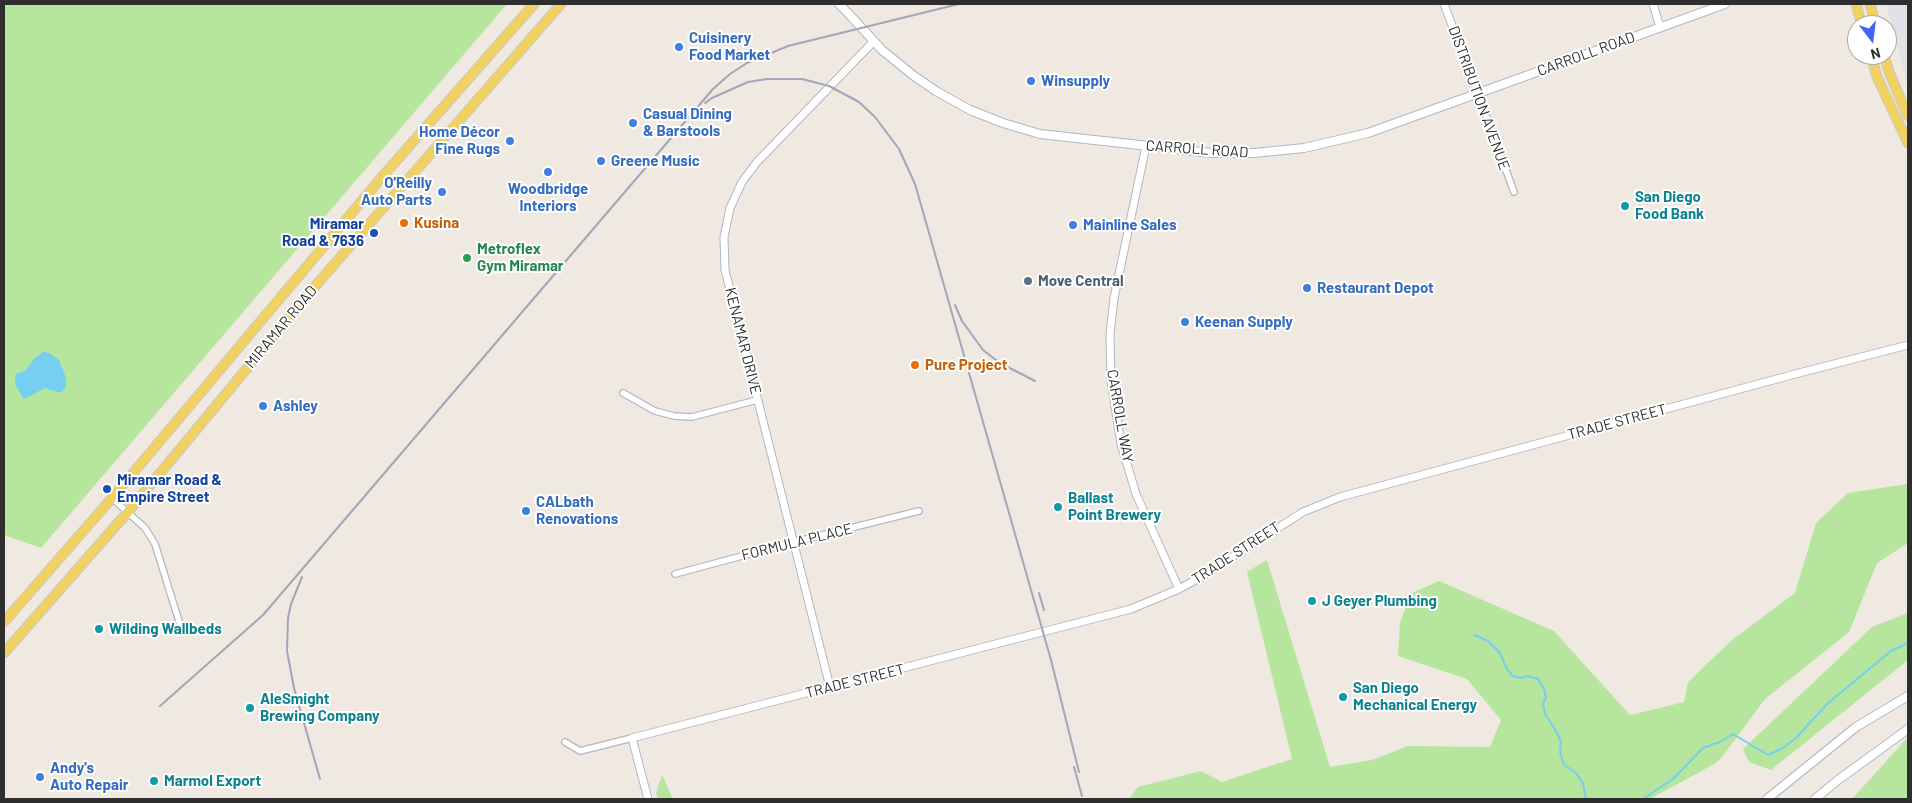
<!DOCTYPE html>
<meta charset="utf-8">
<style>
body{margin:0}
#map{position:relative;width:1912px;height:803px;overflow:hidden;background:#efe9e1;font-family:Barlow,sans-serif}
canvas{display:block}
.frame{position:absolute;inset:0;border:5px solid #2e2e2e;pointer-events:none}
.north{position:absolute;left:1847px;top:15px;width:50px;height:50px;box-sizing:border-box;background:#fff;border:1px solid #ababab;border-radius:50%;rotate:165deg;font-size:14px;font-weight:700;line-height:20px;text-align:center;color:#2e2e2e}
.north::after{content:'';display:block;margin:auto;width:18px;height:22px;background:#4264fb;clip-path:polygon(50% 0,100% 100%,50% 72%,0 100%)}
</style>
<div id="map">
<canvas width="1912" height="803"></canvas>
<div class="frame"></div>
<div class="north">N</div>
</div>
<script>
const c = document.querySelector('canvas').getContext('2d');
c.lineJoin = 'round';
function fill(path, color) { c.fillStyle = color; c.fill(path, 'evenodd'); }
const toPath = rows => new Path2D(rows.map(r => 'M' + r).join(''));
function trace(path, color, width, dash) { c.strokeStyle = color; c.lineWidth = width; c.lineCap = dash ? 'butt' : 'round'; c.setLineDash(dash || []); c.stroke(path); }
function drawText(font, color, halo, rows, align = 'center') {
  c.font = font + ' Barlow,sans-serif'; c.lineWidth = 4; c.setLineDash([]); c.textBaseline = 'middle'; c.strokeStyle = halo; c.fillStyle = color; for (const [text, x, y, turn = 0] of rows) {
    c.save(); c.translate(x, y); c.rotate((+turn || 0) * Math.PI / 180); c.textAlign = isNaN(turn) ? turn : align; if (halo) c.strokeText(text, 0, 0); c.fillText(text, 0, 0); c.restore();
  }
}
fill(toPath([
 [1886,4,1908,4,1908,86,1907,83]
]), '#e3e1e8');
fill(toPath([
 [4,4,507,4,41,548,4,535],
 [1908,484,1908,543,1877,563,1849,632,1765,699,1722,757,1714,764,1650,799,1129,799,1138,787,1201,771,1222,782,1292,759,1247,572,1267,560,1330,767,1372,760,1408,746,1490,747,1501,720,1467,679,1398,656,1400,622,1412,593,1439,581,1554,631,1630,715,1684,702,1688,682,1732,640,1795,593,1816,523,1848,493],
 [1908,613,1908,660,1771,770,1749,762,1743,749,1872,627],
 [1908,737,1908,799,1852,799,1890,757],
 [662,775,673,799,658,799,656,793]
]), '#b6e59e');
fill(toPath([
 [43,352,49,353,59,360,66,378,66,387,62,392,57,392,45,388,24,399,16,386,15,377,16,374,26,370,34,359]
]), '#75cff0');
trace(toPath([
 [1474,635,1488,641,1500,653,1507,669,1513,676,1521,678,1527,676,1538,679,1544,689,1546,698,1543,703,1545,714,1556,731,1561,742,1560,752,1564,765,1575,772,1583,783,1586,799],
 [1643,799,1673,779,1703,748,1720,742,1733,734,1768,755,1783,748,1797,737,1827,704,1891,651,1908,643]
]), '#75cff0', 2);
const minor = toPath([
 [1478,94,1514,192],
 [623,393,655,411,674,416,692,417,757,400],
 [112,498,145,528,155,544,182,631],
 [675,574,794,542,919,511],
 [565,742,580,751,632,738]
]);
const tertiary = toPath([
 [1444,4,1478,94],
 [1653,4,1660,27],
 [1146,146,1114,298,1110,334,1111,381,1121,444,1136,494,1179,589],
 [830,687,725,270,724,237,730,208,742,182,757,162,874,41],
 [648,799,632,738,1131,609,1179,589,1201,577,1303,512,1340,497,1799,373,1908,345]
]);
const secondary = toPath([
 [839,4,845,10],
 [847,12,882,50,914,76,936,91,970,110,1003,123,1040,134,1212,153,1254,153,1304,148,1368,133,1725,4],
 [1767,799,1856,727,1908,696],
 [1815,799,1838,780,1908,729]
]);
const primary = toPath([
 [1856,4,1862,25],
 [1870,4,1876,25],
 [1871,55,1877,77,1908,143],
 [1884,55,1889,72,1908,116],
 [4,622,112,498,382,177,534,4],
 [4,653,127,513,317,284,561,4]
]);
trace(minor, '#b4b7c1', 8);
trace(tertiary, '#b4b7c1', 9);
trace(secondary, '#b4b7c1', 10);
trace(primary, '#c9c9c9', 11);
trace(minor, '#fff', 5.5);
trace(tertiary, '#fff', 7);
trace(secondary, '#fff', 8);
trace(primary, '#f2d163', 9);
trace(toPath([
 [705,103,712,98,748,82,767,79,802,79,829,86,859,102,875,117,899,149,915,184,1051,660,1079,772],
 [955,305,962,321,983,350,1000,363,1035,381],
 [302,577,291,604,288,618,287,651,294,688,320,779],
 [1039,593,1044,610],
 [160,706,263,615,677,131,713,89,730,74,747,63,788,46,959,4],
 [1074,767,1082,796]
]), '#a3a6b8', 2);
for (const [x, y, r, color] of [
 [679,47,5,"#3f7fe0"],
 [1031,81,5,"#3f7fe0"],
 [633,123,5,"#3f7fe0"],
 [510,141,5,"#3f7fe0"],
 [601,161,5,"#3f7fe0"],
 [548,172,5,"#3f7fe0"],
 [442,192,5,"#3f7fe0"],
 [1625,206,5,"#0f9aa8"],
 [404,223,5,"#e8710a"],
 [1073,225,5,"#3f7fe0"],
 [374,233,5,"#1a4fb4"],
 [467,258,5,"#2e9e5b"],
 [1028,281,5,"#5c6f8a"],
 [1307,288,5,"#3f7fe0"],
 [1185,322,5,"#3f7fe0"],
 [915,365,5,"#e8710a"],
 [263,406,5,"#3f7fe0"],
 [107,489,5,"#1a4fb4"],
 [1058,507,5,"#0f9aa8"],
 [526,511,5,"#3f7fe0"],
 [1312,601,5,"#0f9aa8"],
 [99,629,5,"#0f9aa8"],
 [1343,697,5,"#0f9aa8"],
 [250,708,5,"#0f9aa8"],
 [40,777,5,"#3f7fe0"],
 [154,781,5,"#0f9aa8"]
]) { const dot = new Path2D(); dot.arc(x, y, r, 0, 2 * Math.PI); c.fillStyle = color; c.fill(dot); trace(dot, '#fff', 2); }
drawText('bold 15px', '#366cbe', '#fff', [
 ["Cuisinery",689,38],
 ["Food Market",689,55],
 ["Winsupply",1041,81],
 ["Casual Dining",643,114],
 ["& Barstools",643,131],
 ["Home Décor",500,132,"right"],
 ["Fine Rugs",500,149,"right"],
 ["Greene Music",611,161],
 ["O'Reilly",432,183,"right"],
 ["Auto Parts",432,200,"right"],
 ["Woodbridge",548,189,"center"],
 ["Interiors",548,206,"center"],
 ["Mainline Sales",1083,225],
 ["Restaurant Depot",1317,288],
 ["Keenan Supply",1195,322],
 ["Ashley",273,406],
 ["CALbath",536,502],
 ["Renovations",536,519],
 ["Andy's",50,768],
 ["Auto Repair",50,785]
], 'left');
drawText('15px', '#2e2e2e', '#fff', [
 ["CARROLL ROAD",1586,54,-20],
 ["DISTRIBUTION AVENUE",1479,98,70],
 ["CARROLL ROAD",1197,149,4],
 ["MIRAMAR ROAD",281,327,-50],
 ["KENAMAR DRIVE",743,341,76],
 ["CARROLL WAY",1120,416,80],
 ["TRADE STREET",1617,422,-15],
 ["FORMULA PLACE",797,542,-14],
 ["TRADE STREET",1236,553,-33],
 ["TRADE STREET",855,681,-14]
]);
drawText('bold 15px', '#0d838f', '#fff', [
 ["San Diego",1635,197],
 ["Food Bank",1635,214],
 ["Ballast",1068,498],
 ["Point Brewery",1068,515],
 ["J Geyer Plumbing",1322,601],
 ["Wilding Wallbeds",109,629],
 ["San Diego",1353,688],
 ["Mechanical Energy",1353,705],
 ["AleSmight",260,699],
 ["Brewing Company",260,716],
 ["Marmol Export",164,781]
], 'left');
drawText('bold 15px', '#c56008', '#fff', [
 ["Kusina",414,223],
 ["Pure Project",925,365]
], 'left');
drawText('bold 15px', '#164399', '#fff', [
 ["Miramar",364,224],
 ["Road & 7636",364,241],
 ["Miramar Road &",117,480,"left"],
 ["Empire Street",117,497,"left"]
], 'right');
drawText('bold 15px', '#27864d', '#fff', [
 ["Metroflex",477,249],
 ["Gym Miramar",477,266]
], 'left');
drawText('bold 15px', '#4e5e75', '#fff', [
 ["Move Central",1038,281]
], 'left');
</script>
